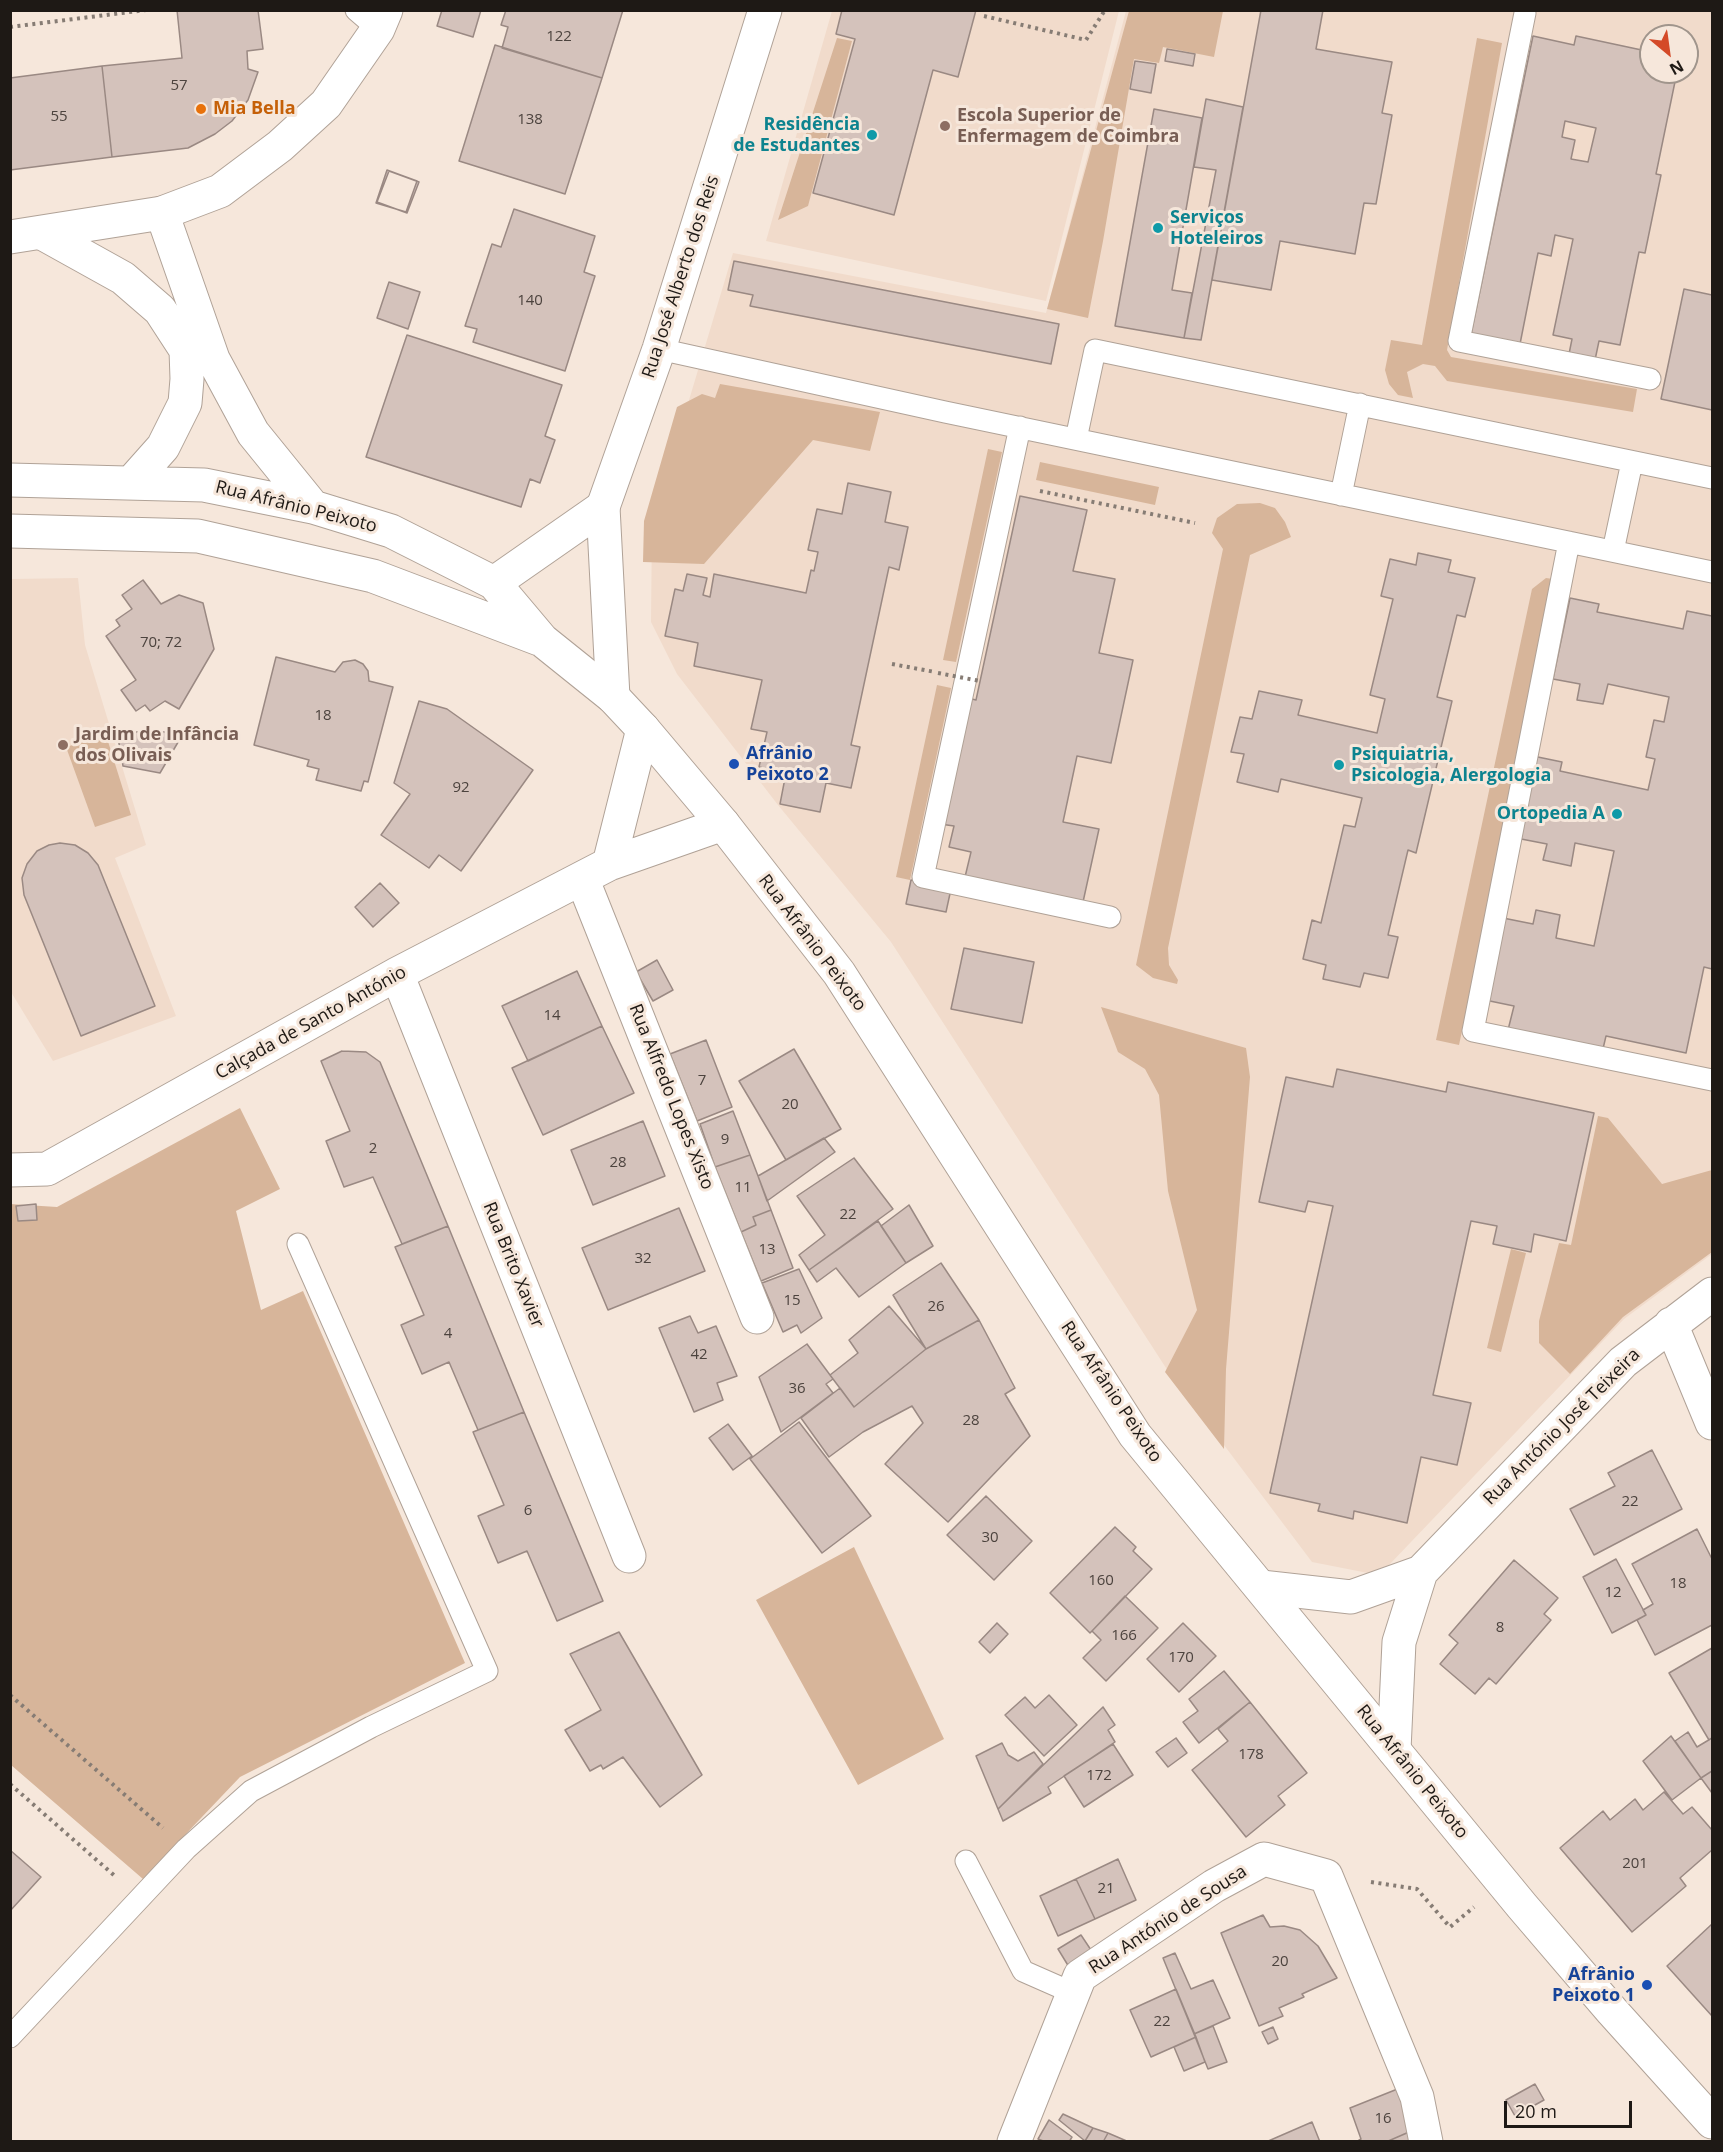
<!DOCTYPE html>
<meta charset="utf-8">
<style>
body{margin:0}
#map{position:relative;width:1723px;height:2152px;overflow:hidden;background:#f6e7db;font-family:"Open Sans",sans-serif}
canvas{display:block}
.frame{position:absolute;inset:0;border:12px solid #1e1915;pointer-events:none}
.north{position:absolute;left:1639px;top:24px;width:60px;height:60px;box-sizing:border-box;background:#f6e7db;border:2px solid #a0958c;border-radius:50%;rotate:151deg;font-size:16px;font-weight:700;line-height:24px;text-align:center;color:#1e1915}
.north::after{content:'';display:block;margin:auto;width:21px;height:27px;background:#d44a28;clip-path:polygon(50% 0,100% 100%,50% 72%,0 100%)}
.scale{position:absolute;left:1504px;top:2101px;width:128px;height:27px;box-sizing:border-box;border:3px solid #1e1915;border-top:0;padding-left:8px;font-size:18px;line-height:21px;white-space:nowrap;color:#1e1915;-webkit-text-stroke:4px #f6e7db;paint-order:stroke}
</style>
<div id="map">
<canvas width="1723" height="2152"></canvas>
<div class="frame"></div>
<div class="north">N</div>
<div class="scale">20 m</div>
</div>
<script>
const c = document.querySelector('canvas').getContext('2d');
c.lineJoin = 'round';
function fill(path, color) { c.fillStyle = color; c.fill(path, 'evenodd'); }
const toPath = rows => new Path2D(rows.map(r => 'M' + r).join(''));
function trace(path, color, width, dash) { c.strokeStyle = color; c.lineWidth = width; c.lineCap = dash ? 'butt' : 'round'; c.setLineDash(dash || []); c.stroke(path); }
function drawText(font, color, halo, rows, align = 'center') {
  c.font = font + ' "Open Sans",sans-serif'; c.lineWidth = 6; c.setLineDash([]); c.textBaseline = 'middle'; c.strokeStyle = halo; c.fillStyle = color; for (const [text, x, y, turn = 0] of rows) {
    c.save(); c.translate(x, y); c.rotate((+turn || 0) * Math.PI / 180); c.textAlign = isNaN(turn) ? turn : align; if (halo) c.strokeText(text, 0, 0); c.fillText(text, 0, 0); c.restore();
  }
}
fill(toPath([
 [832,11,1119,11,1046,301,766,241],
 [1126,11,1712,11,1712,1254,1624,1319,1389,1565,1368,1573,1312,1562,1166,1368,891,942,778,805,677,674,651,622,652,524,733,253,1046,313],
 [1651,36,1687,36,1687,72,1651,72],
 [78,578,85,645,146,845,115,858,176,1016,53,1061,11,992,11,579]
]), '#f1dbcb');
fill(toPath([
 [1129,11,1223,11,1214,57,1163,47,1159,63,1134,59,1103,241,1088,318,1047,309],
 [837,38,852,41,808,206,778,220],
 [1477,38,1502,43,1447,350,1451,357,1637,389,1633,412,1447,381,1435,366,1423,364,1407,372,1413,398,1398,395,1389,384,1385,370,1391,340,1422,345],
 [720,384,880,412,870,451,813,440,704,564,643,562,644,521,677,407,702,394,715,398],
 [988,449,1002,452,956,662,943,660],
 [1040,462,1159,487,1155,505,1036,480],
 [1260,503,1275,508,1285,522,1291,537,1250,555,1168,948,1169,965,1178,980,1177,984,1153,978,1136,965,1223,549,1212,533,1217,518,1237,504],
 [1546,578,1553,579,1554,600,1459,1045,1436,1040,1532,589],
 [937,685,951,688,910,880,896,877],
 [106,735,131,815,95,827,66,747],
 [1101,1007,1246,1048,1250,1077,1226,1369,1224,1449,1165,1372,1197,1310,1168,1191,1159,1095,1145,1069,1118,1052],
 [240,1108,280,1189,236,1211,261,1310,303,1291,465,1663,240,1777,143,1879,11,1765,10,1204,57,1207],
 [1598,1116,1608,1118,1662,1184,1712,1170,1712,1252,1623,1317,1570,1374,1539,1343,1539,1321,1559,1243,1571,1245],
 [1511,1249,1526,1253,1501,1352,1487,1348],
 [854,1547,944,1739,858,1785,756,1600]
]), '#d7b59a');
const building = toPath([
 [177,10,258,10,263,49,247,51,248,69,258,72,248,100,232,121,215,134,188,148,112,157,102,66,182,58,177,10],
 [442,10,481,10,473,37,437,26,442,10],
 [506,10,623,10,602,78,502,48,508,27,501,25,506,10],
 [842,10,976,10,958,77,933,70,894,215,813,193,855,39,836,34,842,10],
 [1261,10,1323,10,1316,49,1392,62,1382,113,1392,115,1376,204,1364,203,1355,254,1280,241,1271,290,1212,280,1261,10],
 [1533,36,1574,45,1576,36,1651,52,1651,72,1677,72,1656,174,1661,175,1645,253,1639,252,1620,345,1599,341,1595,360,1569,354,1572,339,1553,335,1573,239,1555,235,1551,256,1538,253,1520,344,1471,334,1533,36],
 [1565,121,1596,128,1588,162,1571,159,1575,140,1562,137,1565,121],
 [495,45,602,78,565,194,459,161,495,45],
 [1167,49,1195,54,1193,66,1165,61,1167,49],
 [1135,61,1156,64,1151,93,1130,89,1135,61],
 [102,66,112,157,10,170,10,78,102,66],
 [1206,99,1243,107,1201,340,1184,338,1216,170,1194,167,1206,99],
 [1154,109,1202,118,1172,290,1192,293,1184,338,1115,326,1154,109],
 [387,170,417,181,406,212,376,203,387,170],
 [389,171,419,182,407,213,377,202,389,171],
 [514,209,595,236,584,272,595,276,565,371,473,342,477,329,465,326,492,244,501,247,514,209],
 [734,261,1059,324,1051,364,750,306,753,295,728,290,734,261],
 [389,282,420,292,408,329,377,318,389,282],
 [1684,289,1712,295,1712,410,1661,399,1684,289],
 [407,335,562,385,545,436,555,440,540,483,530,479,521,507,366,457,407,335],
 [848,483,891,492,885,522,908,527,899,570,889,567,851,745,860,747,851,788,826,783,820,812,780,804,786,773,759,767,767,732,751,729,762,680,694,666,698,643,665,636,675,589,683,591,687,574,707,578,703,595,710,597,714,574,806,593,811,570,814,571,818,552,808,550,817,509,842,514,848,483],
 [1020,496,1087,510,1073,571,1115,579,1099,653,1133,660,1111,763,1077,756,1063,822,1099,829,1083,902,965,877,971,852,949,847,954,826,940,824,968,698,976,700,1020,496],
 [1418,553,1451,560,1448,572,1475,578,1465,617,1457,615,1437,697,1452,701,1416,853,1408,850,1388,935,1398,937,1388,978,1364,973,1360,987,1323,979,1326,965,1303,959,1312,920,1321,923,1344,825,1355,827,1362,798,1281,779,1278,792,1237,782,1244,754,1231,752,1240,717,1252,719,1259,691,1302,700,1298,715,1377,733,1385,699,1370,695,1393,599,1381,596,1390,559,1416,565,1418,553],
 [143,580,161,604,179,595,203,603,214,649,179,709,165,701,150,711,145,705,136,711,121,690,136,680,106,636,120,626,116,620,132,609,122,595,143,580],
 [1570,598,1599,604,1597,612,1683,629,1687,611,1712,616,1712,969,1704,967,1686,1053,1606,1036,1602,1053,1507,1034,1514,1006,1485,1000,1503,918,1533,924,1536,910,1560,915,1556,938,1594,946,1614,851,1575,843,1571,866,1543,860,1547,844,1516,838,1533,756,1562,762,1560,771,1648,790,1655,759,1646,757,1654,720,1664,722,1669,697,1608,684,1603,704,1577,700,1580,684,1553,679,1570,598],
 [276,657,335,672,343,662,355,660,363,664,368,671,369,681,393,687,368,782,364,781,361,791,316,780,319,769,307,766,309,760,254,745,276,657],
 [419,701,447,709,533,770,461,871,439,855,429,868,381,835,410,794,394,783,419,701],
 [117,732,184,732,160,773,123,766,117,732],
 [60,843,75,845,88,853,98,865,155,1006,81,1036,24,895,22,878,27,864,37,851,49,845,60,843],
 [911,880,951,889,946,912,906,904,911,880],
 [380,883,399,903,373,927,355,907,380,883],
 [964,948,1034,962,1022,1023,951,1009,964,948],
 [657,960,673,990,653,1001,636,972,657,960],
 [577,971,602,1026,528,1061,502,1006,577,971],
 [602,1026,634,1093,543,1135,512,1068,602,1026],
 [706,1040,732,1107,697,1121,670,1054,706,1040],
 [794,1049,841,1129,786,1160,739,1081,794,1049],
 [342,1051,366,1052,380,1062,448,1226,402,1244,373,1177,344,1187,326,1141,350,1131,321,1061,342,1051],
 [1337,1069,1446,1092,1448,1082,1594,1113,1566,1241,1534,1234,1531,1252,1493,1244,1497,1226,1471,1221,1433,1395,1471,1403,1457,1465,1421,1457,1407,1523,1354,1511,1353,1519,1318,1511,1320,1504,1270,1493,1333,1206,1308,1201,1305,1212,1259,1202,1286,1077,1333,1087,1337,1069],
 [733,1111,750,1155,715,1167,700,1124,733,1111],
 [643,1121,665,1176,593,1205,571,1150,643,1121],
 [824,1138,835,1152,767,1201,758,1176,824,1138],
 [750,1155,771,1210,753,1217,756,1225,741,1232,715,1167,750,1155],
 [854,1158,893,1209,809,1270,799,1255,825,1235,797,1196,854,1158],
 [36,1204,37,1220,18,1221,16,1206,36,1204],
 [909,1205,933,1246,906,1263,881,1226,909,1205],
 [679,1208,705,1271,608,1310,582,1248,679,1208],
 [771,1210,793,1268,761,1281,741,1232,756,1225,753,1217,771,1210],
 [878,1221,906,1263,859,1297,836,1268,817,1282,809,1270,878,1221],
 [448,1226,524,1412,478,1430,449,1362,422,1374,401,1325,424,1315,395,1247,448,1226],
 [941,1263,979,1320,926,1349,893,1295,941,1263],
 [799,1269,822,1318,801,1333,797,1325,783,1332,762,1283,799,1269],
 [889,1306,926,1349,854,1407,830,1375,858,1353,849,1340,889,1306],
 [690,1316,698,1333,716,1326,737,1376,717,1383,723,1400,694,1412,659,1328,690,1316],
 [979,1320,1015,1388,1005,1394,1030,1436,948,1522,885,1464,923,1423,912,1406,863,1432,829,1457,801,1418,840,1388,854,1407,926,1349,979,1320],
 [807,1344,833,1379,826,1384,833,1393,781,1432,759,1377,807,1344],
 [524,1412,603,1601,557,1621,527,1551,498,1563,478,1516,504,1505,473,1432,524,1412],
 [799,1422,871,1516,822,1553,750,1459,799,1422],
 [728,1424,752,1456,733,1470,709,1438,728,1424],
 [1652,1450,1682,1509,1594,1555,1570,1509,1615,1486,1608,1473,1652,1450],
 [986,1496,1032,1541,994,1580,947,1535,986,1496],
 [1115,1527,1136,1547,1133,1551,1152,1569,1090,1633,1050,1593,1115,1527],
 [1697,1529,1712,1559,1712,1625,1655,1655,1637,1620,1646,1615,1643,1610,1653,1604,1632,1564,1697,1529],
 [1616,1559,1646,1615,1612,1633,1583,1577,1616,1559],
 [1514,1560,1558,1598,1544,1614,1551,1620,1496,1684,1489,1678,1475,1694,1440,1664,1458,1643,1449,1635,1514,1560],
 [1125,1596,1158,1628,1106,1681,1083,1658,1101,1640,1092,1631,1125,1596],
 [997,1623,1008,1634,990,1653,979,1642,997,1623],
 [1183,1623,1216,1656,1179,1692,1147,1659,1183,1623],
 [619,1632,702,1775,660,1807,623,1757,603,1769,601,1765,590,1771,565,1730,601,1710,570,1654,619,1632],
 [1712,1648,1712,1738,1709,1740,1669,1673,1712,1648],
 [1224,1671,1250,1702,1199,1743,1183,1722,1198,1711,1189,1699,1224,1671],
 [1049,1695,1077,1725,1044,1756,1005,1715,1025,1697,1035,1708,1049,1695],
 [1250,1702,1307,1773,1278,1796,1285,1805,1246,1837,1192,1770,1228,1741,1218,1729,1250,1702],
 [1103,1707,1115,1725,1108,1730,1115,1742,1048,1787,1051,1793,1003,1821,998,1809,1103,1707],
 [1688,1732,1697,1747,1712,1738,1712,1771,1701,1778,1675,1741,1688,1732],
 [1671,1736,1701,1778,1672,1800,1643,1761,1671,1736],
 [1176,1738,1187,1753,1168,1767,1156,1752,1176,1738],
 [1002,1743,1008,1755,1018,1761,1034,1752,1043,1764,998,1809,976,1756,1002,1743],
 [1113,1744,1133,1775,1084,1807,1064,1776,1113,1744],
 [1712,1771,1712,1793,1701,1778,1712,1771],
 [1664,1792,1683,1814,1692,1807,1712,1830,1712,1850,1680,1878,1686,1886,1632,1932,1560,1848,1603,1811,1610,1820,1635,1799,1643,1810,1664,1792],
 [10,1850,41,1877,10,1911,10,1850],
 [1118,1859,1136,1900,1095,1919,1076,1879,1118,1859],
 [1076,1879,1095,1919,1058,1936,1040,1896,1076,1879],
 [1263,1915,1270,1927,1284,1926,1300,1930,1318,1946,1337,1978,1302,1994,1304,1997,1279,2008,1283,2016,1259,2026,1221,1933,1263,1915],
 [1712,1924,1712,2016,1667,1966,1712,1924],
 [1081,1935,1093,1953,1069,1967,1058,1949,1081,1935],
 [1175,1953,1191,1989,1213,1980,1230,2018,1194,2034,1163,1958,1175,1953],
 [1176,1989,1196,2037,1151,2057,1130,2010,1176,1989],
 [1213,2026,1227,2062,1208,2069,1194,2034,1213,2026],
 [1273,2027,1278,2039,1268,2044,1262,2032,1273,2027],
 [1196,2037,1205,2062,1184,2071,1174,2047,1196,2037],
 [1535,2084,1544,2100,1515,2116,1506,2100,1535,2084],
 [1400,2088,1416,2129,1386,2142,1356,2142,1361,2139,1350,2108,1400,2088],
 [1063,2114,1093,2128,1085,2141,1059,2120,1063,2114],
 [1049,2120,1072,2137,1069,2142,1046,2142,1038,2139,1049,2120],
 [1312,2122,1320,2142,1266,2142,1312,2122],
 [1093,2128,1108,2133,1103,2142,1085,2141,1093,2128],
 [1409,2132,1411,2142,1386,2142,1409,2132],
 [1108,2133,1129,2142,1103,2142,1108,2133]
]);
fill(building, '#d4c2bb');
trace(building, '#9a8983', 1.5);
const service = toPath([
 [356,10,378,29],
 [1525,13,1459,341,1650,379],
 [659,349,945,412,1712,572],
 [1020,427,923,877,1110,917],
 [1076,439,1095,350,1712,478],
 [1341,495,1360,404],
 [1569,542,1473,1031,1712,1080],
 [1613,551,1632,462],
 [966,1861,1023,1971,1073,1993],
 [10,2037,186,1849,251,1791,371,1727,487,1671,298,1244]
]);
const minor = toPath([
 [603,507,613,697],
 [494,583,603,507],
 [609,864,643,729],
 [582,878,757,1317],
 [397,974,629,1556],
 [10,1170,47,1169,397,974,582,878,609,864,723,824],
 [1671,1324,1712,1423],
 [1261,1587,1351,1597,1421,1572],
 [1394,1750,1399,1642,1421,1572,1623,1362,1712,1294],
 [1014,2142,1080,1976,1214,1886,1264,1859,1326,1876,1417,2097,1426,2142]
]);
const tertiary = toPath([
 [10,237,162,213,220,191,280,146,326,104,378,29,386,10],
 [603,507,659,349,765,10]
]);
const primary = toPath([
 [162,213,213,359,253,433,313,507],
 [42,233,123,278,160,310,186,350,187,379,185,403,163,447,131,483],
 [10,480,204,485,313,507,391,531,494,583,542,640,613,697,643,729,723,824,839,973,1135,1435,1522,1906,1612,2011,1712,2122],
 [10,531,198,536,373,576,539,639]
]);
trace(service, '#b0a297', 23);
trace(minor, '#b0a297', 35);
trace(tertiary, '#b0a297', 35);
trace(primary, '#b0a297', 35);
trace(toPath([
 [984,16,1086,40,1105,10],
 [10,27,146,10],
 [1040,491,1195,523],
 [892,664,935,672],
 [10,1695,163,1828],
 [10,1784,116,1877],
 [1371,1882,1417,1889,1450,1927,1474,1907]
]), '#867c74', 4, [3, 4.5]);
trace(service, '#fff', 21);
trace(minor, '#fff', 33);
trace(tertiary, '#fff', 33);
trace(primary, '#fff', 33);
trace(toPath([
 [938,673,980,681]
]), '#867c74', 4, [3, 4.5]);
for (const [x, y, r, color] of [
 [201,109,6,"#e8710a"],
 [945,126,6,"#8d6e63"],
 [872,135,6,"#0f9aa8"],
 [1158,228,6,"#0f9aa8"],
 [63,745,6,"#8d6e63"],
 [734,764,6,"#1a4fb4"],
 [1339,765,6,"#0f9aa8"],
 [1617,814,6,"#0f9aa8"],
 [1647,1985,6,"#1a4fb4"]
]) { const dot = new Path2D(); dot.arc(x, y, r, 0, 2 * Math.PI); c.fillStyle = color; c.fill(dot); trace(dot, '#f6e7db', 2); }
drawText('15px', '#4c433e', null, [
 ["122",559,37],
 ["57",179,86],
 ["55",59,117],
 ["138",530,120],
 ["140",530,301],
 ["70; 72",161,643],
 ["18",323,716],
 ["92",461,788],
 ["14",552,1016],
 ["7",702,1081],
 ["20",790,1105],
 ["9",725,1140],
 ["2",373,1149],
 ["28",618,1163],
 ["11",743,1188],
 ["22",848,1215],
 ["13",767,1250],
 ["32",643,1259],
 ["15",792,1301],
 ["26",936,1307],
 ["4",448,1334],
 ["42",699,1355],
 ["36",797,1389],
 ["28",971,1421],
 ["22",1630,1502],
 ["6",528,1511],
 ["30",990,1538],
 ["160",1101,1581],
 ["18",1678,1584],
 ["12",1613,1593],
 ["8",1500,1628],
 ["166",1124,1636],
 ["170",1181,1658],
 ["178",1251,1755],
 ["172",1099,1776],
 ["201",1635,1864],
 ["21",1106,1889],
 ["20",1280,1962],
 ["22",1162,2022],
 ["16",1383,2119]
]);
drawText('bold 18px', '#c56008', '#f6e7db', [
 ["Mia Bella",213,109]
], 'left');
drawText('bold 18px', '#785e54', '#f6e7db', [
 ["Escola Superior de",957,116],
 ["Enfermagem de Coimbra",957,137],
 ["Jardim de Infância",75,735],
 ["dos Olivais",75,756]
], 'left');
drawText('bold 18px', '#0d838f', '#f6e7db', [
 ["Residência",860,125],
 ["de Estudantes",860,146],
 ["Serviços",1170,218,"left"],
 ["Hoteleiros",1170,239,"left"],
 ["Psiquiatria,",1351,755,"left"],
 ["Psicologia, Alergologia",1351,776,"left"],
 ["Ortopedia A",1605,814]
], 'right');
drawText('18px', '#1e1915', '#f6e7db', [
 ["Rua José Alberto dos Reis",681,277,-72],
 ["Rua Afrânio Peixoto",296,507,14],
 ["Rua Afrânio Peixoto",812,943,53],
 ["Calçada de Santo António",311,1023,-29],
 ["Rua Alfredo Lopes Xisto",671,1097,68],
 ["Rua Brito Xavier",513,1265,68],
 ["Rua Afrânio Peixoto",1111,1392,56],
 ["Rua António José Teixeira",1562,1427,-45],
 ["Rua Afrânio Peixoto",1412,1772,51],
 ["Rua António de Sousa",1168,1920,-33]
]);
drawText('bold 18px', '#164399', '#f6e7db', [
 ["Afrânio",746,754],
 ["Peixoto 2",746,775],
 ["Afrânio",1635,1975,"right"],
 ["Peixoto 1",1635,1996,"right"]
], 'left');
</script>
